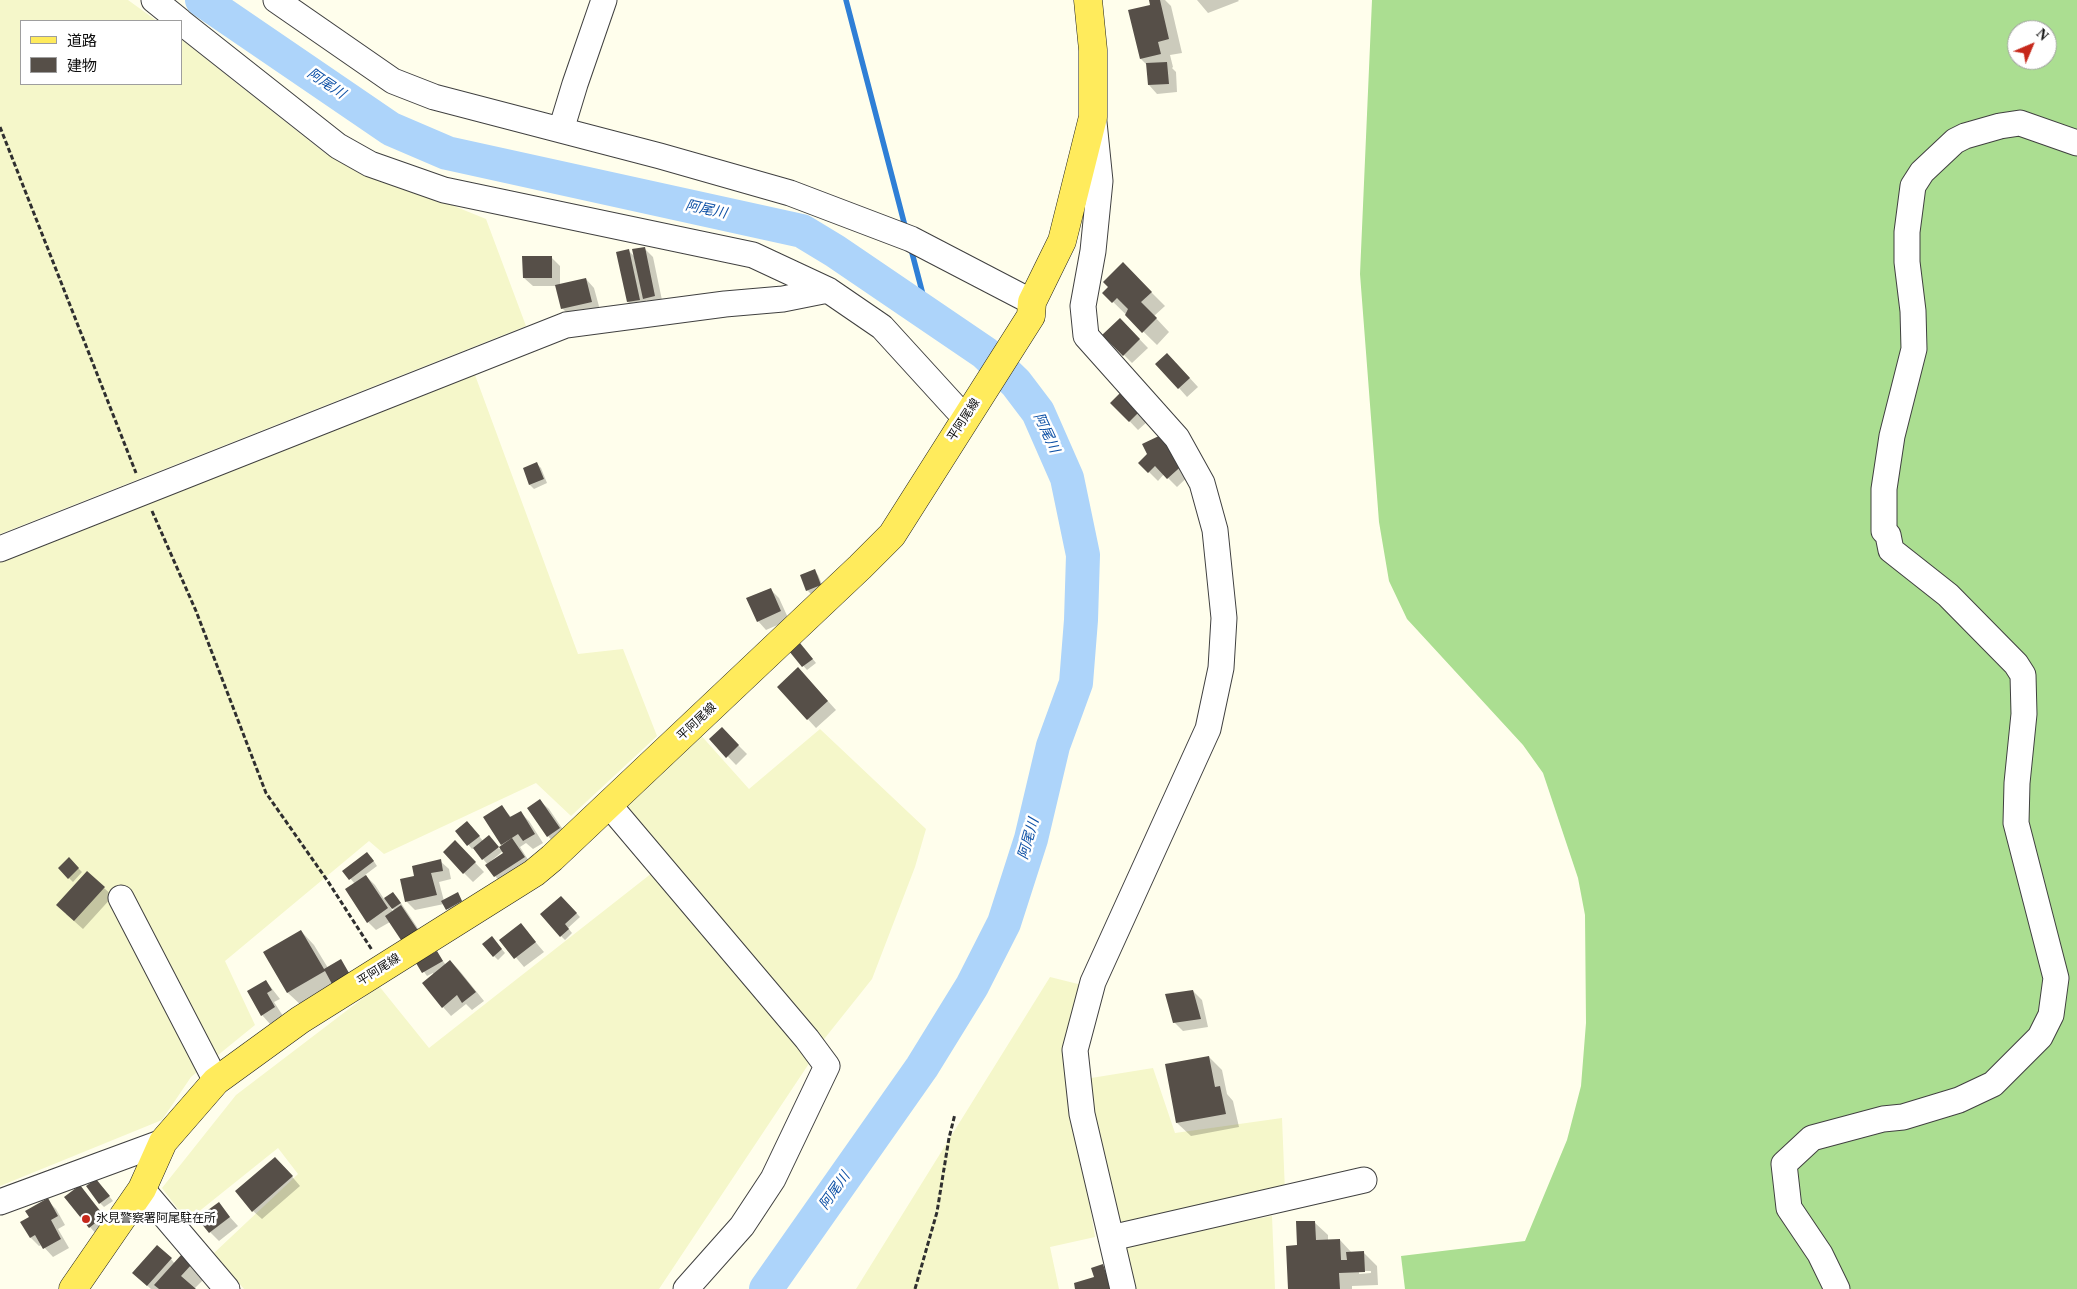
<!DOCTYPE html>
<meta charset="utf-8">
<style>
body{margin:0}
#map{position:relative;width:2077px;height:1289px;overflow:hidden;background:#fffeec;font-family:"Times New Roman","Noto Sans JP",serif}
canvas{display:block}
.legend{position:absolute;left:20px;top:20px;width:162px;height:65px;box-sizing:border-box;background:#fff;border:1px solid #9e9e9e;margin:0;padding:6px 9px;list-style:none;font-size:15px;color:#0d0d0d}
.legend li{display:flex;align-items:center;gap:10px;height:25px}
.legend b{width:25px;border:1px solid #9e9e9e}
.north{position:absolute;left:2007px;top:20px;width:50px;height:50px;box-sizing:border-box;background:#fff;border:1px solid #9e9e9e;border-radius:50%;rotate:45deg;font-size:14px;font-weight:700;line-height:20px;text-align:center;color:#0d0d0d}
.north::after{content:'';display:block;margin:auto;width:18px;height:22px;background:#c6281b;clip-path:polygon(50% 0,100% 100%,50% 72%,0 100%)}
</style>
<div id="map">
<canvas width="2077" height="1289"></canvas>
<ul class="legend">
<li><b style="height:6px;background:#ffeb5c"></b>道路</li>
<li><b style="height:14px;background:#564f48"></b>建物</li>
</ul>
<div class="north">N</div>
</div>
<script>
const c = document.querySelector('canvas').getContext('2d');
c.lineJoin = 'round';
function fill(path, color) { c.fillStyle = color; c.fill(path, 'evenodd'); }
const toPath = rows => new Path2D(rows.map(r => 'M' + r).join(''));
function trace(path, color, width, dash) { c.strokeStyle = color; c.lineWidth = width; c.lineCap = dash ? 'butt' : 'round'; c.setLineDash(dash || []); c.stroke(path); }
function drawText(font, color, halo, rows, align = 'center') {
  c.font = font + ' "Times New Roman","Noto Sans JP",serif'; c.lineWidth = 5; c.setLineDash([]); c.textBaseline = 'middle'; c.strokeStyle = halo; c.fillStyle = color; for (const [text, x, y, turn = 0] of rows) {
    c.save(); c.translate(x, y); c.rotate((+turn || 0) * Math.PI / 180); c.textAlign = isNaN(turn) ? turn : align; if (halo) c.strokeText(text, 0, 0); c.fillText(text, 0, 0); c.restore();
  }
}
fill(toPath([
 [0,0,128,0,157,21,21,21,21,84,181,84,181,39,326,154,486,219,526,326,0,534],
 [475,375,578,654,623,649,657,736,571,816,536,783,384,854,369,841,225,961,255,1025,191,1077,162,1120,0,1186,0,562],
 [820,729,926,829,915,867,872,979,821,1043,623,811,698,732,749,789],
 [652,873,812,1059,659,1289,244,1289,214,1253,298,1174,278,1148,187,1221,162,1188,236,1095,379,986,429,1048],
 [1050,977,1082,985,1064,1046,1095,1237,1050,1247,1059,1289,856,1289],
 [1153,1068,1175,1133,1282,1118,1285,1192,1117,1229,1085,1079],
 [1272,1216,1275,1289,1132,1289,1121,1243]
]), '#f5f7ca');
fill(toPath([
 [1372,0,2077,0,2077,1289,1405,1289,1401,1256,1525,1241,1567,1140,1581,1086,1586,1023,1585,915,1578,878,1543,773,1523,745,1407,619,1389,581,1379,522,1360,274],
 [2017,30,2047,30,2047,60,2017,60]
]), '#abde91');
fill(toPath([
 [1150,0,1165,0,1171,6,1182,53,1170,55,1173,67,1172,68,1176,72,1177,92,1157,94,1149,85,1147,65,1141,59,1152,6],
 [1197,0,1238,0,1239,1,1208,13],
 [644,248,653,257,663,305,653,307,646,300,648,308,637,311,628,302,629,251,635,257],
 [551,257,560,266,560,285,586,279,594,288,600,310,571,317,562,308,557,286,533,286,524,278],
 [1123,264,1165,306,1154,316,1169,332,1157,345,1104,293,1110,287],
 [1120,319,1148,348,1132,363,1104,335],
 [1176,363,1198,387,1187,397,1179,388],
 [1121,394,1148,421,1138,430,1112,403],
 [1149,455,1194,471,1177,487,1164,474,1158,481,1140,463],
 [537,464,541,468,547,483,534,489,530,485,524,469],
 [814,571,818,575,824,589,811,594,807,590],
 [770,589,779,598,789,620,766,630,758,621],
 [804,648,816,663,807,670,791,652],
 [807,678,836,710,816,728,778,687],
 [722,729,747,754,736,765,711,739],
 [540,801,549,809,568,837,556,845,548,836],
 [502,807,512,818,520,812,529,821,543,843,533,849,526,843,520,847,532,866,503,885,495,876,488,865,474,848,472,849,457,831,471,826,483,841,493,841,499,849,504,846,502,844],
 [503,851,505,853,492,862,491,861],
 [463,850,484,872,473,882,464,873],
 [371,857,377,866,365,875,375,885,384,899,393,893,397,897,427,942,390,922,376,930,368,922,355,884,344,871],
 [389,905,395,911,393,912],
 [69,859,82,872,73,882,59,868],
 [440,861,449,869,451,879,439,882,444,901,457,894,465,906,451,913,444,904,415,910,407,902,401,880,416,877],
 [104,888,113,896,83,929,66,914],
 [561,897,580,917,568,928,572,933,565,940,561,936],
 [521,925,544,952,524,967,501,940],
 [301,931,314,945,328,968,340,961,352,978,302,1006,288,993,265,953],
 [495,941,505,953,498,960,494,956],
 [436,952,446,965,450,961,459,970,484,1001,472,1010,466,1004,451,1016,443,1007,433,975,433,973,427,976,418,963],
 [266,981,280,999,274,1002,283,1016,270,1024,262,1015],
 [1193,991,1202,1000,1208,1027,1183,1031,1174,1022],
 [1209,1057,1222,1070,1227,1094,1233,1101,1239,1127,1191,1136,1177,1123],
 [284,1167,300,1186,262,1219,253,1211],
 [96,1180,113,1201,104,1207,100,1203],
 [80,1186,112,1225,98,1236,90,1227],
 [47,1200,56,1209,65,1225,58,1229,69,1248,53,1257,42,1245,39,1246,31,1238,30,1217],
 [218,1204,238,1226,219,1241,210,1232],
 [1314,1222,1328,1235,1328,1240,1340,1240,1352,1253,1363,1252,1377,1266,1378,1285,1352,1286,1352,1289,1289,1289,1298,1246],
 [1359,1271,1371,1271,1371,1273,1359,1274],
 [182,1256,205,1278,194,1289,151,1289,142,1281,171,1259,175,1264]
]), '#0003');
trace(toPath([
 [846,0,906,230],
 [911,249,928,314]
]), '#2f7fd6', 5.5);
trace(toPath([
 [202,0,391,129,447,153,802,231,835,251,985,353,1016,383,1038,412,1067,478,1083,555,1081,620,1076,683,1053,746,1031,839,1004,923,972,986,922,1067,766,1289]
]), '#add4fa', 34);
fill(toPath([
 [1149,0,1160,0,1169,39,1158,42,1161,54,1140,59,1128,10,1150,5],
 [1167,62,1169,84,1148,85,1146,63],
 [645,247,655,296,643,299,632,249],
 [629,249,640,300,627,302,616,252],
 [522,256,552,256,552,278,523,278],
 [1123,262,1152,292,1141,302,1157,318,1142,333,1125,315,1128,309,1117,298,1112,303,1102,293,1108,287,1103,282],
 [586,278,592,302,561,309,555,285],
 [1120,318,1140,339,1123,356,1102,335],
 [1167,353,1190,378,1178,389,1155,364],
 [1121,392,1140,411,1129,422,1110,403],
 [1161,435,1186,462,1167,479,1155,466,1148,473,1138,463,1147,454,1142,444],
 [537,462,544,479,529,485,523,468],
 [815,569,821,585,806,591,800,575],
 [771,588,781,611,757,622,746,598],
 [800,643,813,659,802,667,789,651],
 [798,667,828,701,807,720,777,687],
 [722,727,739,745,726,758,709,739],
 [540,799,560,828,547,837,527,808],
 [502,805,510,817,521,811,535,834,523,841,518,834,501,845,483,817],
 [467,821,480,836,467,846,455,831],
 [489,835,499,847,482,860,473,848],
 [512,838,525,857,494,877,485,865,503,853,499,847],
 [455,840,476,862,463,874,443,852],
 [367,852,374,861,349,880,342,871],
 [69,857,79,868,68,879,58,868],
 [441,859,443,871,431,873,437,895,405,902,400,879,414,876,412,866],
 [87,871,105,887,74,921,56,905],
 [366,875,388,908,367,923,345,889],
 [393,892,401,903,392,909,384,898],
 [458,892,462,901,446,910,441,901],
 [561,896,577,913,565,924,569,929,560,937,540,914],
 [401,905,419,932,403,943,385,916],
 [521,923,536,942,514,959,499,940],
 [301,930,324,969,341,959,349,973,332,984,325,971,287,993,263,952],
 [492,936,502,949,493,957,482,944],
 [437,951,443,961,422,973,416,963],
 [450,960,476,992,462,1003,457,995,442,1008,422,983],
 [266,980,272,990,267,993,275,1007,261,1016,247,991],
 [1193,990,1201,1019,1173,1023,1165,994],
 [1209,1056,1215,1087,1220,1086,1226,1114,1176,1123,1165,1064],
 [275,1157,293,1176,252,1212,235,1191],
 [96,1179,110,1196,99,1204,86,1186],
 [80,1185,104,1216,89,1228,64,1197],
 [48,1198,58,1216,51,1220,61,1239,43,1249,35,1235,30,1238,20,1222,29,1217,25,1211],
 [219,1202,230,1217,209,1233,197,1218],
 [1296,1221,1315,1221,1316,1240,1340,1239,1341,1260,1347,1260,1346,1252,1364,1251,1365,1272,1339,1273,1340,1289,1288,1289,1286,1246,1297,1245],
 [157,1245,172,1258,147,1286,132,1273],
 [182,1254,192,1264,181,1276,196,1289,159,1289,154,1285],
 [1103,1264,1111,1289,1075,1289,1074,1283,1094,1277,1091,1268]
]), '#564f48');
const minor = toPath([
 [154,0,180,21],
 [276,0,393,81,434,97,660,156,790,193,911,239,1032,302],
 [181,22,338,146,370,164,444,190,753,255,828,290,882,327,965,418],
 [1094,122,1100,181,1093,251,1083,306,1086,336,1177,438,1202,483,1215,530,1224,618,1221,668,1208,729,1093,982,1075,1050,1082,1114,1123,1289],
 [561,130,575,84,604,0],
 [0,549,566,325,725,304,783,299,828,290],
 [609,805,807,1039,827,1066,773,1179,742,1226,686,1289],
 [121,898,216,1081],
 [142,1189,227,1289],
 [0,1202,163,1142],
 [1111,1238,1364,1180],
 [1837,1289,1820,1254,1789,1208,1784,1164,1812,1138,1883,1119,1903,1117,1959,1100,1993,1084,2040,1037,2051,1015,2056,978,2016,823,2017,783,2024,714,2023,675,2016,664,1948,595,1891,550,1888,535,1884,531,1884,489,1892,436,1914,349,1913,311,1907,262,1907,232,1913,186,1922,172,1955,141,1965,136,2000,126,2020,123,2077,143]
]);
const major = toPath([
 [73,1289,142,1189,163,1142,216,1081,300,1020,534,873,552,858,860,567,892,535,1031,316,1032,302,1062,241,1093,117,1093,50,1088,0]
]);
trace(minor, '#404040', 27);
trace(major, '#1e1e1e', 29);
trace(toPath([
 [0,127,136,473],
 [152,511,196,611,266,793,327,880,372,950],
 [915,1289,937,1212,949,1138,955,1114]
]), '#2f2f2f', 3, [5, 2.5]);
trace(minor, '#fff', 25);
trace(major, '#ffeb5c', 28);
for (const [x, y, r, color] of [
 [86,1219,5,"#c6281b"]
]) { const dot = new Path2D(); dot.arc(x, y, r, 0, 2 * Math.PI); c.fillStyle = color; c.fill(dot); trace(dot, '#fff', 2); }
drawText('12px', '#0d0d0d', '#fff', [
 ["平阿尾線",964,420,-57],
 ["平阿尾線",697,722,-43],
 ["平阿尾線",379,970,-32]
]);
drawText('12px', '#0d0d0d', '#fff', [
 ["氷見警察署阿尾駐在所",96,1219]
], 'left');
drawText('italic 14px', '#0e51a6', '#fff', [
 ["阿尾川",326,84,34],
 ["阿尾川",706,210,12],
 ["阿尾川",1046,433,65],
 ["阿尾川",1029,839,-74],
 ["阿尾川",835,1191,-55]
]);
</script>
